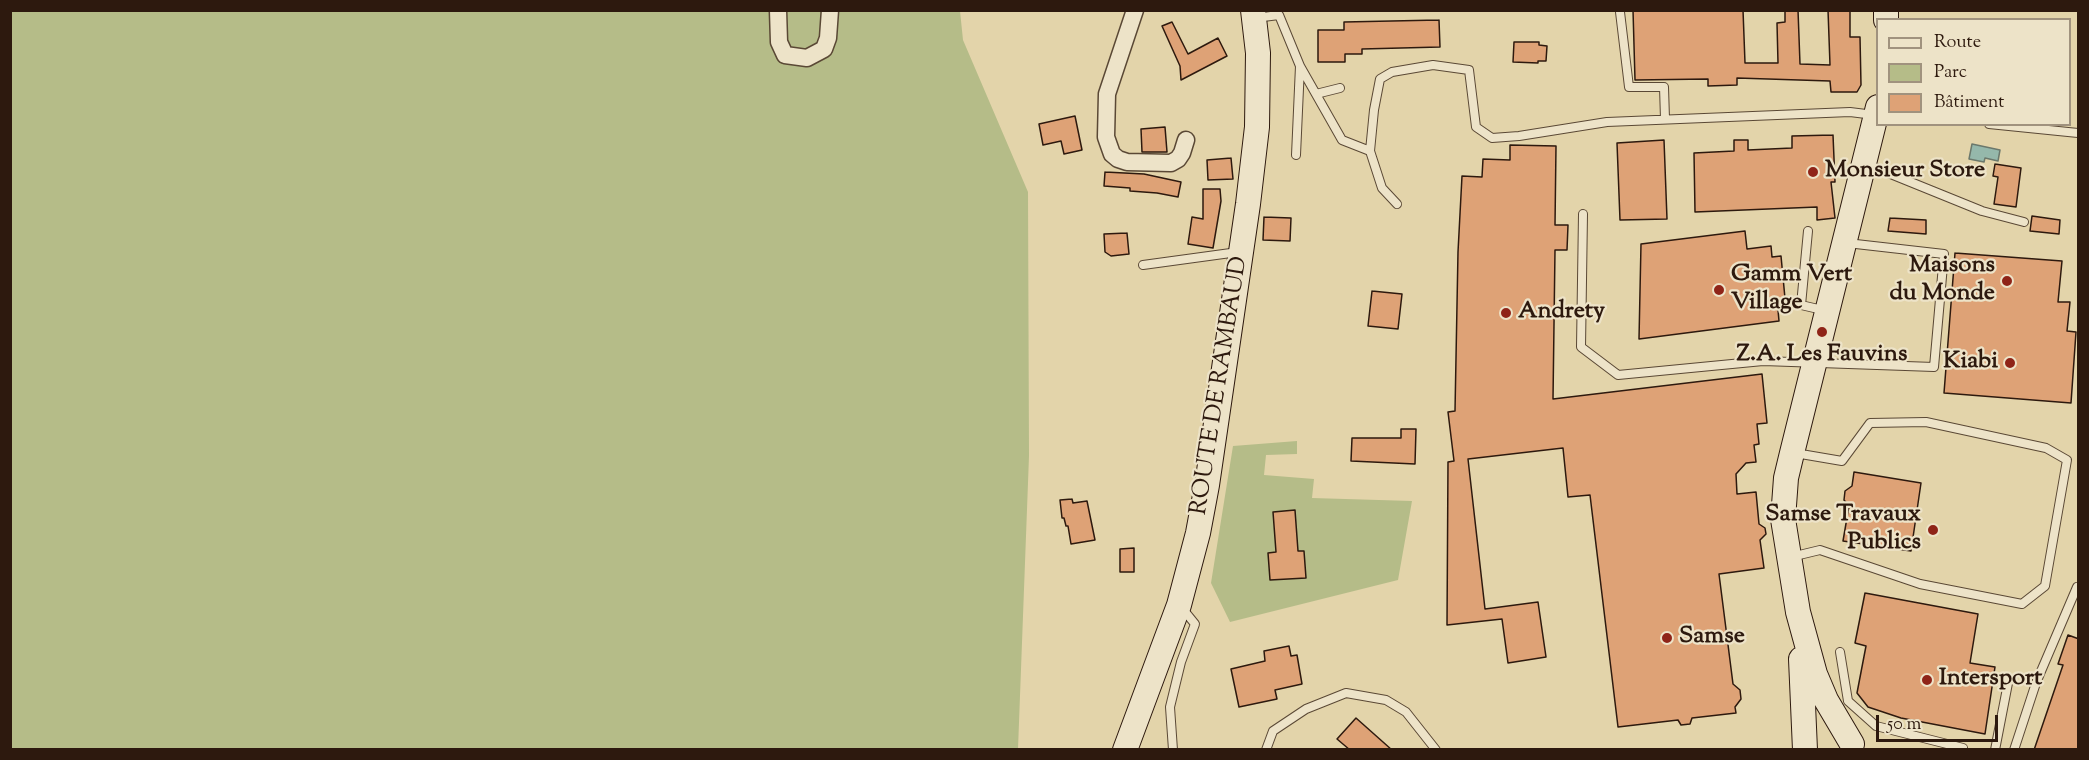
<!DOCTYPE html>
<meta charset="utf-8">
<style>
body{margin:0}
#map{position:relative;width:2089px;height:760px;overflow:hidden;background:#e3d4aa;font-family:"Sorts Mill Goudy",serif}
canvas{display:block}
.frame{position:absolute;inset:0;border:12px solid #2d190e;pointer-events:none}
.legend{position:absolute;left:1876px;top:18px;width:195px;height:108px;box-sizing:border-box;background:#ede3c8;border:2px solid #a0927e;margin:0;padding:8px 10px;list-style:none;font-size:18px;color:#2d190e}
.legend li{display:flex;align-items:center;gap:12px;height:30px}
.legend b{width:30px;border:2px solid #a0927e}
.scale{position:absolute;left:1876px;top:715px;width:122px;height:27px;box-sizing:border-box;border:3px solid #2d190e;border-top:0;padding-left:8px;font-size:18px;line-height:21px;white-space:nowrap;color:#2d190e;-webkit-text-stroke:4px #ede3c8;paint-order:stroke}
</style>
<div id="map">
<canvas width="2089" height="760"></canvas>
<div class="frame"></div>
<ul class="legend">
<li><b style="height:8px;background:#ede3c8"></b>Route</li>
<li><b style="height:16px;background:#b5bc88"></b>Parc</li>
<li><b style="height:16px;background:#dea276"></b>Bâtiment</li>
</ul>
<div class="scale">50 m</div>
</div>
<script>
const c = document.querySelector('canvas').getContext('2d');
c.lineJoin = 'round';
function fill(path, color) { c.fillStyle = color; c.fill(path, 'evenodd'); }
const toPath = rows => new Path2D(rows.map(r => 'M' + r).join(''));
function trace(path, color, width, dash) { c.strokeStyle = color; c.lineWidth = width; c.lineCap = dash ? 'butt' : 'round'; c.setLineDash(dash || []); c.stroke(path); }
function drawText(font, color, halo, rows, align = 'center') {
  c.font = font + ' "Sorts Mill Goudy",serif'; c.lineWidth = 4.5; c.setLineDash([]); c.textBaseline = 'middle'; c.strokeStyle = halo; c.fillStyle = color; for (const [text, x, y, turn = 0] of rows) {
    c.save(); c.translate(x, y); c.rotate((+turn || 0) * Math.PI / 180); c.textAlign = isNaN(turn) ? turn : align; if (halo) c.strokeText(text, 0, 0); c.fillText(text, 0, 0); c.restore();
  }
}
fill(toPath([
 [11,11,960,11,963,40,1028,192,1029,456,1018,749,11,749,10,339,12,340,10,332],
 [1297,441,1297,454,1266,455,1264,475,1314,479,1312,498,1412,501,1398,580,1230,622,1211,583,1233,446]
]), '#b5bc88');
const water = toPath([
 [1972,144,2000,150,1998,161,1985,158,1984,162,1969,159,1972,144]
]);
fill(water, '#95b8ab');
trace(water, '#6b786c', 1.5);
const building = toPath([
 [1633,10,1743,10,1745,63,1778,63,1777,23,1785,22,1785,10,1798,10,1800,64,1830,65,1828,10,1850,10,1850,37,1860,37,1861,85,1857,92,1831,92,1830,81,1737,78,1737,85,1708,86,1708,79,1635,80,1633,10],
 [1439,20,1440,47,1362,49,1362,54,1345,54,1345,62,1318,62,1318,30,1344,30,1344,22,1439,20],
 [1172,22,1188,54,1218,38,1227,56,1181,80,1180,66,1162,26,1172,22],
 [1514,42,1539,42,1539,45,1547,46,1546,61,1538,61,1538,63,1513,62,1514,42],
 [1075,116,1082,150,1064,154,1061,141,1043,145,1039,124,1075,116],
 [1165,127,1167,152,1142,152,1141,129,1165,127],
 [1833,135,1835,182,1831,182,1835,218,1817,220,1817,207,1695,212,1694,153,1734,151,1734,140,1748,140,1748,150,1792,148,1792,136,1833,135],
 [1664,140,1667,219,1620,220,1617,143,1664,140],
 [1510,145,1556,146,1555,225,1568,225,1567,250,1555,250,1553,399,1762,374,1767,423,1757,424,1759,444,1754,445,1756,462,1746,463,1736,474,1737,494,1756,492,1759,524,1765,528,1766,534,1760,540,1764,568,1719,574,1733,684,1740,690,1741,699,1735,707,1736,713,1692,718,1690,724,1681,725,1678,720,1618,727,1590,495,1568,497,1563,448,1468,459,1485,609,1538,602,1546,657,1508,663,1502,619,1447,625,1448,462,1454,461,1448,412,1455,411,1458,252,1462,176,1482,177,1483,159,1510,160,1510,145],
 [1231,158,1233,179,1208,180,1207,160,1231,158],
 [1995,164,2021,168,2016,207,1994,204,1998,177,1993,176,1995,164],
 [1105,172,1144,174,1181,182,1178,197,1157,193,1130,191,1130,188,1104,186,1105,172],
 [1203,189,1220,189,1221,201,1213,248,1188,244,1192,217,1203,219,1203,189],
 [2032,216,2060,220,2059,234,2030,231,2032,216],
 [1264,217,1291,218,1290,241,1263,240,1264,217],
 [1890,218,1926,220,1926,234,1888,231,1890,218],
 [1745,231,1747,249,1771,246,1772,257,1781,256,1786,309,1778,310,1779,321,1639,339,1641,244,1745,231],
 [1127,233,1129,254,1111,256,1105,252,1104,234,1127,233],
 [1955,253,2062,261,2058,302,2070,302,2067,331,2076,332,2071,403,1944,393,1955,253],
 [1372,291,1402,294,1398,329,1368,326,1372,291],
 [1401,429,1416,429,1415,464,1351,461,1352,438,1401,438,1401,429],
 [1854,472,1921,483,1911,551,1843,541,1849,506,1844,500,1845,491,1852,486,1854,472],
 [1072,499,1073,503,1087,501,1095,540,1071,544,1068,526,1066,526,1064,518,1062,518,1060,500,1072,499],
 [1295,510,1298,551,1304,551,1306,578,1270,580,1268,553,1276,552,1273,512,1295,510],
 [1134,548,1134,572,1120,572,1120,549,1134,548],
 [1865,593,1978,614,1970,663,1995,667,1985,734,1901,718,1868,707,1857,693,1866,646,1855,643,1865,593],
 [2068,635,2079,639,2079,750,2034,750,2063,665,2058,664,2068,635],
 [1289,646,1291,656,1297,655,1302,684,1275,690,1277,699,1239,707,1231,669,1265,661,1264,651,1289,646],
 [1356,718,1392,750,1350,750,1337,739,1356,718]
]);
fill(building, '#dea276');
trace(building, '#2d190e', 1.5);
const lane = toPath([
 [1620,12,1629,87,1664,87,1665,119],
 [1255,18,1279,15,1300,66,1296,155],
 [1300,66,1342,140,1370,151,1382,188,1397,204],
 [1316,94,1340,88],
 [1989,124,2078,133],
 [1370,151,1374,110,1380,79,1392,72,1433,65,1469,70,1476,127,1492,138,1519,136,1607,122,1850,112,1874,115],
 [1866,164,1982,211,2024,222],
 [1583,214,1581,347,1618,375,1763,361,1934,367,1944,254,1847,243],
 [1808,231,1801,305,1827,311],
 [1143,265,1238,252],
 [1791,557,1820,550,1920,584,2022,604,2045,586,2067,460,2046,448,1926,422,1870,423,1842,461,1795,453],
 [1840,652,1848,701,1876,726,1963,748],
 [1173,750,1170,707,1181,662,1195,624,1182,608],
 [1266,750,1273,731,1306,709,1346,693,1386,700,1406,712,1436,750],
 [1995,750,2009,678],
 [2014,750,2036,683,2077,587,2078,588]
]);
const street = toPath([
 [778,10,779,42,785,55,807,58,824,49,828,38,830,10],
 [1135,10,1107,94,1106,137,1112,154,1118,159,1127,162,1171,163,1178,159,1182,153,1186,140]
]);
const secondary = toPath([
 [1886,20,1886,10],
 [1801,659,1805,750],
 [1852,744,1826,700,1815,674,1798,612,1783,519,1786,478,1792,453,1878,107],
 [1125,750,1179,605,1198,533,1207,485,1248,204,1257,127,1258,53,1253,10]
]);
trace(lane, '#5a4835', 10);
trace(street, '#5a4835', 19);
trace(secondary, '#2d190e', 26);
trace(lane, '#ede3c8', 8);
trace(street, '#ede3c8', 16);
trace(secondary, '#ede3c8', 24);
for (const [x, y, r, color] of [
 [1813,172,6,"#8f2418"],
 [2007,281,6,"#8f2418"],
 [1719,290,6,"#8f2418"],
 [1506,313,6,"#8f2418"],
 [1822,332,6,"#8f2418"],
 [2010,363,6,"#8f2418"],
 [1933,530,6,"#8f2418"],
 [1667,638,6,"#8f2418"],
 [1927,680,6,"#8f2418"]
]) { const dot = new Path2D(); dot.arc(x, y, r, 0, 2 * Math.PI); c.fillStyle = color; c.fill(dot); trace(dot, '#ede3c8', 2); }
drawText('bold 24px', '#2d190e', '#ede3c8', [
 ["Monsieur Store",1825,172],
 ["Maisons",1995,267,"right"],
 ["du Monde",1995,295,"right"],
 ["Gamm Vert",1731,276],
 ["Village",1731,304],
 ["Andrety",1518,313],
 ["Z.A. Les Fauvins",1822,356,"center"],
 ["Kiabi",1998,363,"right"],
 ["Samse Travaux",1921,516,"right"],
 ["Publics",1921,544,"right"],
 ["Samse",1679,638],
 ["Intersport",1939,680]
], 'left');
drawText('24px', '#2d190e', '#ede3c8', [
 ["ROUTE DE RAMBAUD",1221,386,-81]
]);
</script>
